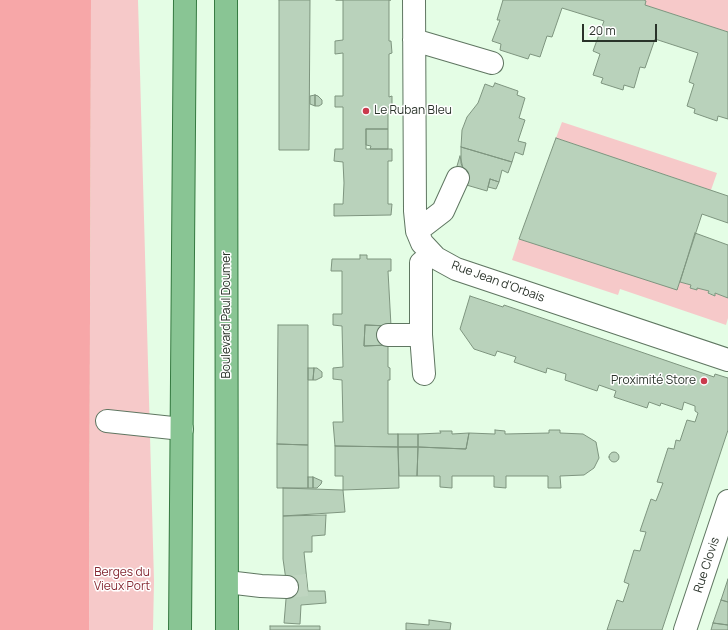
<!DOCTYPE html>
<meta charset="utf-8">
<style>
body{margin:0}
#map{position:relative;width:728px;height:630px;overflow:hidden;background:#e4fde5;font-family:Manrope,sans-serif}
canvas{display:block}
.scale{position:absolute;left:582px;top:24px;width:75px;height:18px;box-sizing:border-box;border:2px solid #2a332a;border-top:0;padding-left:5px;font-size:12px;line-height:14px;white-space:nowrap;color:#2a332a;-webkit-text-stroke:3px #fff;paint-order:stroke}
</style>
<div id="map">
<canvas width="728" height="630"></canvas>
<div class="scale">20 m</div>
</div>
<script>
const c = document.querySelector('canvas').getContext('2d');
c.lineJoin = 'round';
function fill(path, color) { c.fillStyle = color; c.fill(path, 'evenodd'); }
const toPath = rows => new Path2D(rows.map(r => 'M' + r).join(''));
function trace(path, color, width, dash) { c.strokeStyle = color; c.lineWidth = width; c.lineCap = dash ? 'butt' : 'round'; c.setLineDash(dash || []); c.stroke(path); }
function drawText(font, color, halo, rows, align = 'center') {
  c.font = font + ' Manrope,sans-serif'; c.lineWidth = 3; c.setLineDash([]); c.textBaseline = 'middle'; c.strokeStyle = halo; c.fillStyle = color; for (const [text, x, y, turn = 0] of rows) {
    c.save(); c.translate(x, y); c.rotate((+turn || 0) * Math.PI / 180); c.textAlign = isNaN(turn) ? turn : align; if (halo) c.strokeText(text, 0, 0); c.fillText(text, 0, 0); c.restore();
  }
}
fill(toPath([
 [91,0,138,0,154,581,153,630,89,630],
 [644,0,728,0,728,32,645,5,646,1],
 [562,122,717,173,711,190,556,138],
 [519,239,590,261,680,282,691,285,690,288,696,290,697,288,709,291,708,294,715,296,715,293,728,298,728,318,726,325,623,290,620,289,618,295,512,260]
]), '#f6c9c9');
fill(toPath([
 [0,0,91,0,89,630,0,630]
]), '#f7a7a8');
const building = toPath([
 [279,0,310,0,309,150,279,150,279,0],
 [336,0,391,0,389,0,389,41,391,41,392,53,389,54,389,97,392,96,392,107,388,107,388,129,366,129,366,149,392,149,392,161,388,161,388,204,392,204,391,215,334,216,334,204,343,204,344,183,343,162,334,161,335,149,343,149,343,107,335,107,335,96,343,96,343,53,335,54,335,41,343,40,343,0,336,0],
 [503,0,644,0,646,1,645,5,728,32,728,119,718,116,717,121,694,113,695,109,687,106,694,84,689,82,698,53,655,39,645,68,640,67,634,88,624,85,623,90,601,83,603,78,593,75,600,54,593,51,604,21,562,8,552,37,547,36,540,57,530,54,528,59,500,50,501,44,492,41,500,20,497,20,503,0],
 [495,83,518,91,517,95,525,98,519,118,525,120,518,141,526,143,523,155,515,152,512,162,461,147,462,130,467,117,478,103,485,84,493,87,495,83],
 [315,95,315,106,310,104,310,96,315,95],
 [315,95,318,96,322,100,322,104,319,106,315,106,315,95],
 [366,129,388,129,388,149,370,149,371,146,366,145,366,129],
 [556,138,728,196,728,223,702,214,677,290,519,239,556,138],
 [461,147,512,162,508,173,502,170,499,182,490,179,487,191,463,184,464,172,461,163,461,147],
 [460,156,464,172,454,176,460,156],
 [490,179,499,182,496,189,488,187,490,179],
 [695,233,728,245,728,298,715,293,715,296,708,293,709,291,697,288,697,290,690,288,691,285,680,282,695,233],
 [360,255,367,255,367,259,391,259,391,271,388,271,391,326,365,325,364,346,388,345,388,367,390,368,390,380,388,380,388,434,398,434,398,447,335,446,333,422,343,422,342,380,333,379,333,368,343,367,342,326,333,325,333,314,342,314,342,271,331,271,332,259,360,259,360,255],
 [470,296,503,307,504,305,714,377,715,374,728,378,728,430,662,630,607,630,617,600,623,602,629,584,624,582,634,550,640,551,646,532,640,531,651,499,656,501,663,483,657,482,668,448,674,449,676,440,680,441,687,420,695,422,698,413,695,411,695,406,684,402,682,410,661,403,660,406,649,402,647,408,614,397,616,391,599,385,597,391,565,380,566,374,547,368,546,373,514,362,516,357,497,351,495,356,474,349,460,329,470,296],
 [278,325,308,325,308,445,277,444,278,325],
 [365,325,388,326,388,345,364,346,365,325],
 [308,368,314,368,313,380,308,380,308,368],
 [314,368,317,368,322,372,322,377,316,380,313,380,314,368],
 [495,430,505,431,505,434,549,433,549,430,560,430,560,433,583,434,596,442,599,458,594,468,584,475,560,476,561,488,548,488,548,476,506,476,506,488,494,487,494,476,452,476,452,488,440,487,440,476,417,476,418,447,466,449,469,433,495,434,495,430],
 [440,431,452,431,452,434,469,433,466,449,418,447,418,434,441,433,440,431],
 [398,434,418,434,418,447,398,447,398,434],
 [277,444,308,445,308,488,277,488,277,444],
 [335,446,398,447,399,488,343,490,343,476,335,476,335,446],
 [398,447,418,447,417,476,399,476,398,447],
 '609 457a5 5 0 1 1 10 0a5 5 0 1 1-10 0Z',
 [308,477,313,477,313,488,308,488,308,477],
 [313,477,322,481,321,484,317,488,313,488,313,477],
 [283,488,343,490,345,512,283,516,283,488],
 [326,515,325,535,312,536,312,552,304,552,308,591,325,591,326,603,301,605,300,624,284,623,287,587,283,559,283,516,326,515],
 [728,579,728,602,721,600,728,579],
 [721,600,728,602,728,625,713,623,721,600],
 [429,620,451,623,450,630,406,630,406,623,429,625,429,620],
 [713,623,728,625,728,630,711,630,713,623],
 [270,626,320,626,320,630,270,630,270,626]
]);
fill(building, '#b9d2bb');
trace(building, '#7e957f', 1);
trace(toPath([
 [287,587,307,585]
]), '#bfd5c0', 22, [22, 11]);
const minor = toPath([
 [414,0,415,211,417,231,422,243,436,258,456,269,728,360],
 [414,40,492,63],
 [417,231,443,211,458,178],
 [388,335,421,335],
 [424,374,421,335,421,263,432,254],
 [107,421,182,429],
 [227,582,261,586,287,587],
 [685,630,728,501]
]);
const major = toPath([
 [226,0,227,630],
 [180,630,185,0]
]);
trace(minor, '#5f7661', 24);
trace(major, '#357941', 24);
trace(minor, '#fff', 22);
trace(major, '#89c594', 22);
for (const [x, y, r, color] of [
 [366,111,4,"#ca3a4c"],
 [704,381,4,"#ca3a4c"]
]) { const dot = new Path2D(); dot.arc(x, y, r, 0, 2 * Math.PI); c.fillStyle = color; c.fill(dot); trace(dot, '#fff', 1.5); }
drawText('12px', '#2a332a', '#fff', [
 ["Le Ruban Bleu",374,111],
 ["Proximité Store",696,381,"right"]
], 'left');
drawText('12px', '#2a332a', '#fff', [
 ["Rue Jean d'Orbais",498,282,20],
 ["Boulevard Paul Doumer",227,315,-90],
 ["Rue Clovis",707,565,-72]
]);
drawText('12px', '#842832', '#fff', [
 ["Berges du",122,573],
 ["Vieux Port",122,587]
]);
</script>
